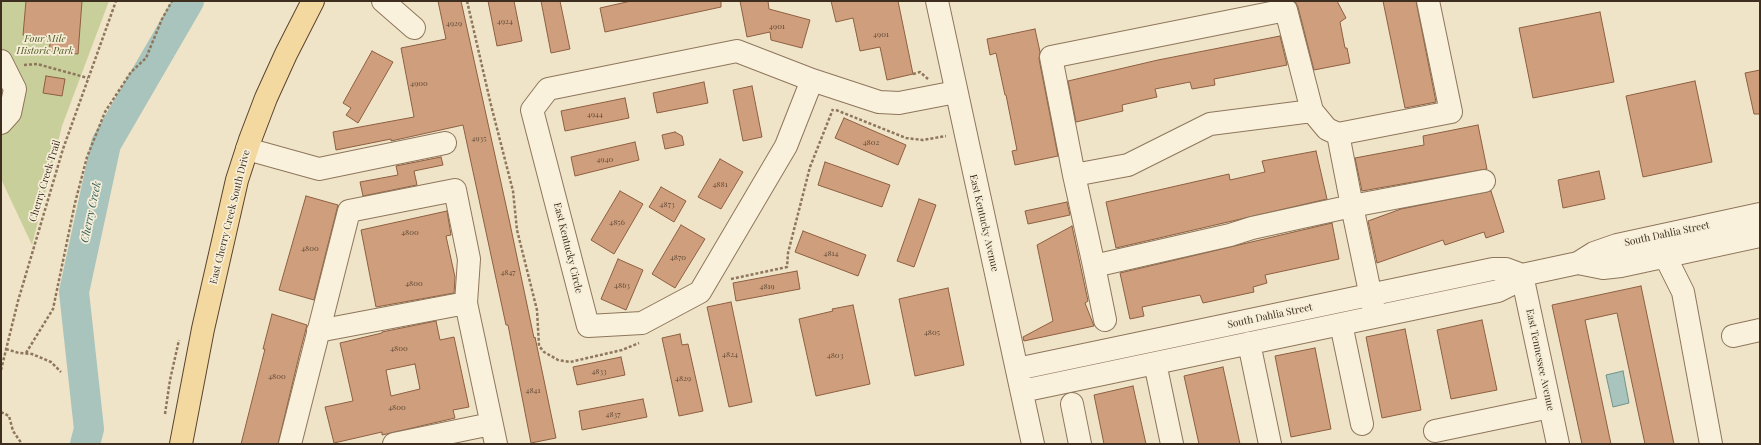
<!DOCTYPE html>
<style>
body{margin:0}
#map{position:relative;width:1761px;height:445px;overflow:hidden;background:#f0e4c8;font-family:"Playfair Display",serif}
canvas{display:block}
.frame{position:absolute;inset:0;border:2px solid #3d2e20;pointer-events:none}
</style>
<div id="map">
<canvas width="1761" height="445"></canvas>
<div class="frame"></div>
</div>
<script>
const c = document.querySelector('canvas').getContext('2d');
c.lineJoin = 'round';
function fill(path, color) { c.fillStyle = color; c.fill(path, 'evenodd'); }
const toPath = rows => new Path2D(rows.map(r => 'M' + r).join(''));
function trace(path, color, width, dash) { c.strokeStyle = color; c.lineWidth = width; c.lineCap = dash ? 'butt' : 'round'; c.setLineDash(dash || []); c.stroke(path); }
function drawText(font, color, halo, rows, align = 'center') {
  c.font = font + ' "Playfair Display",serif'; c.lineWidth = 3.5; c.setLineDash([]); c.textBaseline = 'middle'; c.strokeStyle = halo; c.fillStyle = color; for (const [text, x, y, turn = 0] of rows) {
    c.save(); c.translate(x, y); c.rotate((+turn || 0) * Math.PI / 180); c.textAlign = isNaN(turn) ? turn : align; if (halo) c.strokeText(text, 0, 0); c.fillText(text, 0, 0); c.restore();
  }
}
fill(toPath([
 [1,1,109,1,62,126,32,245,1,179]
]), '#c9cf9b');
const water = toPath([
 [1623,371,1629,403,1613,407,1606,375,1623,371]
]);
fill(water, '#a9c4bc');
trace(water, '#6f938a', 1);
trace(toPath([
 [85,444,89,429,74,292,106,144,189,1]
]), '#a9c4bc', 30);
const building = toPath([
 [26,1,82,1,78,54,49,51,51,37,23,35,26,1],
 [438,1,461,1,509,219,534,338,535,337,556,438,531,443,508,325,506,325,463,125,391,141,391,139,336,150,333,132,414,117,401,48,446,39,438,1],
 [488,1,514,1,522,41,497,46,488,1],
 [541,1,560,1,570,49,551,53,541,1],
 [631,1,721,1,721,7,605,32,600,8,631,1],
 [740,1,768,1,769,9,810,20,802,48,771,40,770,32,747,37,740,1],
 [831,1,898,1,913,74,887,80,880,47,860,51,853,18,836,22,831,1],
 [1295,1,1337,1,1346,18,1340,22,1345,48,1347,48,1350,63,1314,70,1298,7,1295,1],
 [1383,1,1416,1,1436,102,1405,108,1383,1],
 [1600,12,1614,82,1533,98,1519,28,1600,12],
 [1035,29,1040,52,1039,59,1058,156,1015,165,1012,151,1017,150,1006,95,1005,95,996,53,990,55,987,39,1035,29],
 [1280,36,1287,65,1214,79,1215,85,1192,89,1190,82,1155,89,1157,97,1122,105,1123,111,1076,122,1068,81,1158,60,1280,36],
 [372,51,393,62,358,123,346,115,351,108,343,103,372,51],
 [1760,70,1760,114,1754,114,1745,73,1760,70],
 [46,76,65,79,62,96,43,93,46,76],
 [1695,81,1712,162,1643,177,1626,96,1695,81],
 [704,82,708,103,657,113,653,93,704,82],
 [752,86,762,137,743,141,733,90,752,86],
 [625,98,629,118,565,131,561,111,625,98],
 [844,118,906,145,898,165,835,138,844,118],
 [1478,125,1487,169,1362,191,1355,158,1424,145,1423,136,1478,125],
 [675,132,682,136,684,145,665,149,662,135,675,132],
 [635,142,639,160,575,176,571,157,635,142],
 [1316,151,1327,199,1116,248,1106,202,1229,174,1230,180,1265,172,1262,161,1316,151],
 [441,157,443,165,414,171,417,185,363,196,360,182,398,175,396,166,441,157],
 [720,159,743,172,721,209,698,197,720,159],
 [825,162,890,185,882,207,818,185,825,162],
 [1599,171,1605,199,1563,208,1558,180,1599,171],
 [661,187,686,201,674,222,649,207,661,187],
 [620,191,643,204,614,254,591,240,620,191],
 [1491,191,1504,232,1486,238,1484,232,1445,245,1443,240,1377,263,1368,221,1401,209,1491,191],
 [306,196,338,205,314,300,279,290,306,196],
 [919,199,936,205,914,267,897,261,919,199],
 [1067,202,1070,215,1028,224,1025,211,1067,202],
 [447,211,451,235,446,236,455,277,454,293,376,307,361,230,447,211],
 [1332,223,1339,259,1265,275,1267,283,1253,287,1254,292,1203,303,1200,295,1142,307,1144,316,1130,319,1120,273,1332,223],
 [681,225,705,239,675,288,652,274,681,225],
 [1072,226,1088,301,1085,303,1094,326,1024,341,1023,337,1053,321,1037,245,1072,226],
 [803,231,866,255,858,276,795,252,803,231],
 [618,259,643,270,626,310,601,299,618,259],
 [797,271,800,289,736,301,733,283,797,271],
 [1641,286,1674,444,1645,444,1617,313,1585,320,1611,444,1582,444,1552,305,1641,286],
 [948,288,964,365,915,376,899,299,948,288],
 [731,302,752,402,729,407,707,307,731,302],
 [853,305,870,384,816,396,799,319,833,311,832,309,853,305],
 [272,314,307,325,299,356,278,444,241,444,265,349,263,349,272,314],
 [1482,320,1497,390,1451,399,1437,330,1482,320],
 [436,321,440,340,454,337,469,407,453,410,455,418,382,435,382,432,334,443,325,407,353,401,340,343,382,333,382,332,436,321],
 [415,364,420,389,391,396,386,370,415,364],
 [1405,329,1421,410,1382,418,1366,337,1405,329],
 [680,334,682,345,688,344,703,411,679,416,662,338,680,334],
 [1315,348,1331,429,1291,437,1275,356,1315,348],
 [621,357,625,375,577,385,573,367,621,357],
 [1223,367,1240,444,1199,444,1184,376,1223,367],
 [1133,386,1146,444,1104,444,1094,395,1133,386],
 [643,399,647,417,582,430,579,411,643,399]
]);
fill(building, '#cf9f7d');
trace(building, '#8d5f41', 1);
const minor = toPath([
 [383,1,414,28],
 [937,1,1033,444],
 [1,61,15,89,10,113,1,123],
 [812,80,786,146,700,292,642,323,588,326,532,110,548,89,737,51,812,80,879,102,899,103,956,92],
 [1338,134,1451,112,1428,1],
 [247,149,319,169,445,143],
 [1074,175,1051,57,1286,10,1312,111],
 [1665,256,1683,292,1711,444],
 [1578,263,1603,268,1621,266,1760,236],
 [1094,266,1105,320],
 [1522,275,1558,444],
 [1375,316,1352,206,1252,228,1230,235,1094,266,1074,175,1128,165,1210,124,1312,111,1327,129,1338,134,1352,206,1484,181],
 [1341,324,1362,424],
 [318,331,466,303,496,444],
 [1733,336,1760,330],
 [1249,343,1270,444],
 [1155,363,1172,444],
 [1017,369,1493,269,1506,269,1522,275],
 [1022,391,1498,291,1514,283,1522,275,1578,263,1594,253,1617,245,1760,214],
 [1072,404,1080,444],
 [1435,431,1550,407],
 [290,444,349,211,455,190,469,259,466,303],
 [394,444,491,424]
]);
const major = toPath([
 [181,444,203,329,237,180,250,140,266,98,286,54,313,1]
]);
trace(minor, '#8d765c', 24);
trace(major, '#5b4430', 24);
trace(toPath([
 [467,1,491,105,513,191,517,230,537,310,539,346,544,352,558,360,570,362,622,350,639,343],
 [24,65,37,64,88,78],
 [913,74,920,72,928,79],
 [836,110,906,138,923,140,946,136],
 [731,279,787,267,788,253,810,167,833,109],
 [6,349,19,353,32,354,51,362,61,372],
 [26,353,53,309,75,203,87,157,105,112,131,72,146,58,162,19,172,1],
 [1,370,18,301,63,149,116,1],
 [1,412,9,416,13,431,22,444],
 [165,414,170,380,179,340]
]), '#8d765c', 2.5, [3, 2]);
trace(minor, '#faf1dc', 22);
trace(major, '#f3d9a0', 22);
drawText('8px', '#624a37', null, [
 ["4924",505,21],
 ["4929",454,23],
 ["4901",777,26],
 ["4901",881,34],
 ["4900",419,83],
 ["4944",595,114],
 ["4935",479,138],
 ["4802",871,142],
 ["4940",605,159],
 ["4881",720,184],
 ["4873",667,204],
 ["4856",617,222],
 ["4800",410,232],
 ["4800",310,248],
 ["4814",831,253],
 ["4870",678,257],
 ["4847",508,272],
 ["4800",414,283],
 ["4863",622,285],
 ["4819",767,286],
 ["4805",932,332],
 ["4800",399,348],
 ["4824",730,354],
 ["4803",835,355],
 ["4833",599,371],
 ["4800",277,376],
 ["4829",683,378],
 ["4841",533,390],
 ["4800",397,407],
 ["4837",613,414]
]);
drawText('italic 10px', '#4d5a26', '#f7eed8', [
 ["Four Mile",45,39],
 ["Historic Park",45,51]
]);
drawText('10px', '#3d2e20', '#f7eed8', [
 ["Cherry Creek Trail",45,181,-73],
 ["East Cherry Creek South Drive",230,217,-76],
 ["East Kentucky Avenue",984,223,77],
 ["South Dahlia Street",1667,234,-12],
 ["East Kentucky Circle",568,248,76],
 ["South Dahlia Street",1270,316,-12],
 ["East Tennessee Avenue",1540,360,78]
]);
drawText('italic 11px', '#2f5d5a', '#f7eed8', [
 ["Cherry Creek",91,212,-78]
]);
</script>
